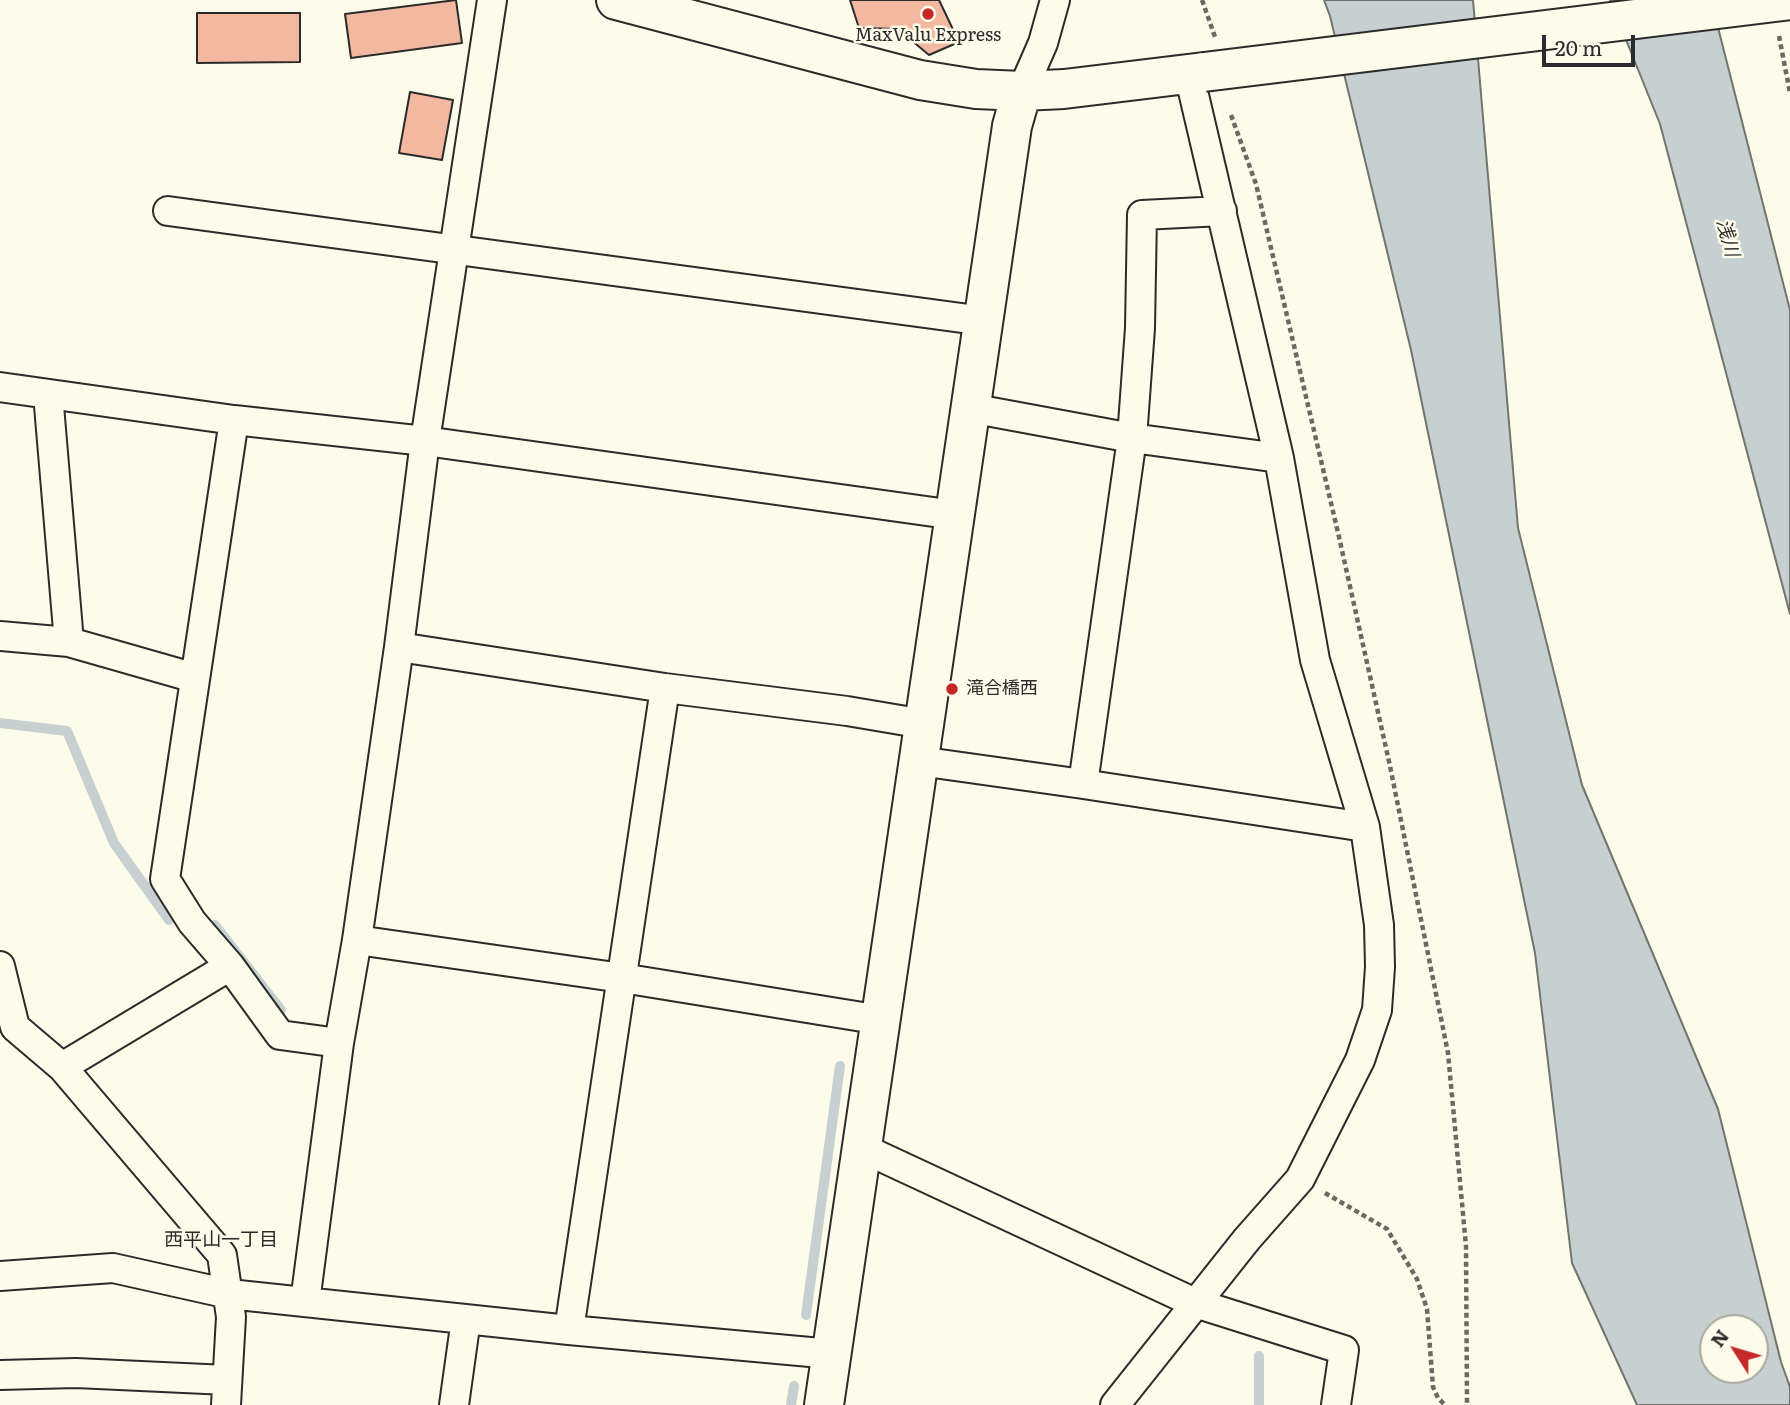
<!DOCTYPE html>
<meta charset="utf-8">
<style>
body{margin:0}
#map{position:relative;width:1790px;height:1405px;overflow:hidden;background:#fdfbea;font-family:Literata,serif}
canvas{display:block}
.north{position:absolute;left:1699px;top:1314px;width:70px;height:70px;box-sizing:border-box;background:#fdfbea;border:2px solid #a9a89e;border-radius:50%;rotate:307deg;font-size:19px;font-weight:700;line-height:28px;text-align:center;color:#2b2b2b}
.north::after{content:'';display:block;margin:auto;width:24px;height:32px;background:#c62828;clip-path:polygon(50% 0,100% 100%,50% 72%,0 100%)}
.scale{position:absolute;left:1542px;top:35px;width:93px;height:32px;box-sizing:border-box;border:4px solid #2b2b2b;border-top:0;padding-left:9px;font-size:21px;line-height:24px;white-space:nowrap;color:#2b2b2b;-webkit-text-stroke:5px #fdfbea;paint-order:stroke}
</style>
<div id="map">
<canvas width="1790" height="1405"></canvas>
<div class="north">N</div>
<div class="scale">20 m</div>
</div>
<script>
const c = document.querySelector('canvas').getContext('2d');
c.lineJoin = 'round';
function fill(path, color) { c.fillStyle = color; c.fill(path, 'evenodd'); }
const toPath = rows => new Path2D(rows.map(r => 'M' + r).join(''));
function trace(path, color, width, dash) { c.strokeStyle = color; c.lineWidth = width; c.lineCap = dash ? 'butt' : 'round'; c.setLineDash(dash || []); c.stroke(path); }
function drawText(font, color, halo, rows, align = 'center') {
  c.font = font + ' Literata,"Noto Sans JP",serif'; c.lineWidth = 5; c.setLineDash([]); c.textBaseline = 'middle'; c.strokeStyle = halo; c.fillStyle = color; for (const [text, x, y, turn = 0] of rows) {
    c.save(); c.translate(x, y); c.rotate((+turn || 0) * Math.PI / 180); c.textAlign = isNaN(turn) ? turn : align; if (halo) c.strokeText(text, 0, 0); c.fillText(text, 0, 0); c.restore();
  }
}
const water = toPath([
 [1324,0,1473,0,1518,528,1582,785,1718,1109,1781,1362,1790,1387,1790,1405,1637,1405,1572,1263,1535,953,1411,350,1330,16,1324,0],
 [1713,1328,1755,1328,1755,1370,1713,1370,1713,1328],
 [1610,0,1711,0,1790,310,1790,614,1660,124,1610,0]
]);
fill(water, '#c7d0d0');
trace(water, '#74746e', 2);
trace(toPath([
 [0,723,67,731,114,843,169,920],
 [215,925,281,1010],
 [806,1315,840,1066],
 [791,1405,794,1386],
 [1259,1405,1259,1356]
]), '#c7d0d0', 10);
const building = toPath([
 [456,0,462,43,351,58,345,14,456,0],
 [850,0,939,0,959,42,929,55,898,29,859,28,850,0],
 [197,13,300,13,300,62,197,63,197,13],
 [410,92,453,100,442,160,399,153,410,92]
]);
fill(building, '#f2b8a0');
trace(building, '#2b2b2b', 2);
const street = toPath([
 [1022,91,1043,43,1055,0],
 [168,211,984,321],
 [0,387,234,420,425,441,955,515],
 [48,394,69,642],
 [970,408,1132,438,1279,458],
 [234,420,165,879,192,922,230,966,280,1035,339,1043,305,1302],
 [0,636,69,642,195,678],
 [399,647,665,688,847,711,924,724],
 [919,761,1083,784,1365,827],
 [1083,784,1132,438,1140,328,1142,215,1222,211],
 [357,940,622,978,881,1020],
 [0,966,15,1027,62,1067,222,1255,231,1317,226,1405],
 [339,1043,357,940,399,647,425,441,492,0],
 [62,1067,230,966],
 [862,1148,1195,1303,1344,1350,1336,1405],
 [0,1276,113,1268,229,1294,569,1330,832,1354],
 [569,1330,665,688],
 [0,1375,76,1373,227,1380],
 [454,1405,466,1319],
 [1115,1405,1247,1239,1300,1179,1360,1060,1377,1010,1380,967,1379,925,1365,827,1315,660,1279,458,1189,74]
]);
const secondary = toPath([
 [616,0,920,80,976,89,1022,91,1064,89,1204,72],
 [824,1405,1012,126,1022,91]
]);
trace(street, '#2b2b2b', 32);
trace(secondary, '#2b2b2b', 42);
trace(toPath([
 [1202,0,1215,37],
 [1779,36,1790,93],
 [1231,115,1256,184,1339,537,1390,766,1448,1053,1466,1246,1467,1405],
 [1325,1193,1387,1229,1417,1279,1427,1309,1433,1387,1438,1398,1445,1405]
]), '#6a6964', 4.5, [5, 3.5]);
trace(street, '#fdfbea', 28);
trace(secondary, '#fdfbea', 38);
const secondaryBridge = toPath([
 [1204,72,1790,0]
]);
trace(secondaryBridge, '#2b2b2b', 42, []);
trace(secondaryBridge, '#fdfbea', 38);
for (const [x, y, r, color] of [
 [928,14,7,"#c62828"],
 [952,689,7,"#c62828"]
]) { const dot = new Path2D(); dot.arc(x, y, r, 0, 2 * Math.PI); c.fillStyle = color; c.fill(dot); trace(dot, '#fdfbea', 2.5); }
drawText('18px', '#2b2b2b', '#fdfbea', [
 ["MaxValu Express",928,36],
 ["滝合橋西",966,689,"left"]
]);
drawText('italic 19px', '#2b2b2b', '#fdfbea', [
 ["浅川",1727,238,75]
]);
drawText('19px', '#2b2b2b', '#fdfbea', [
 ["西平山一丁目",221,1240]
]);
</script>
